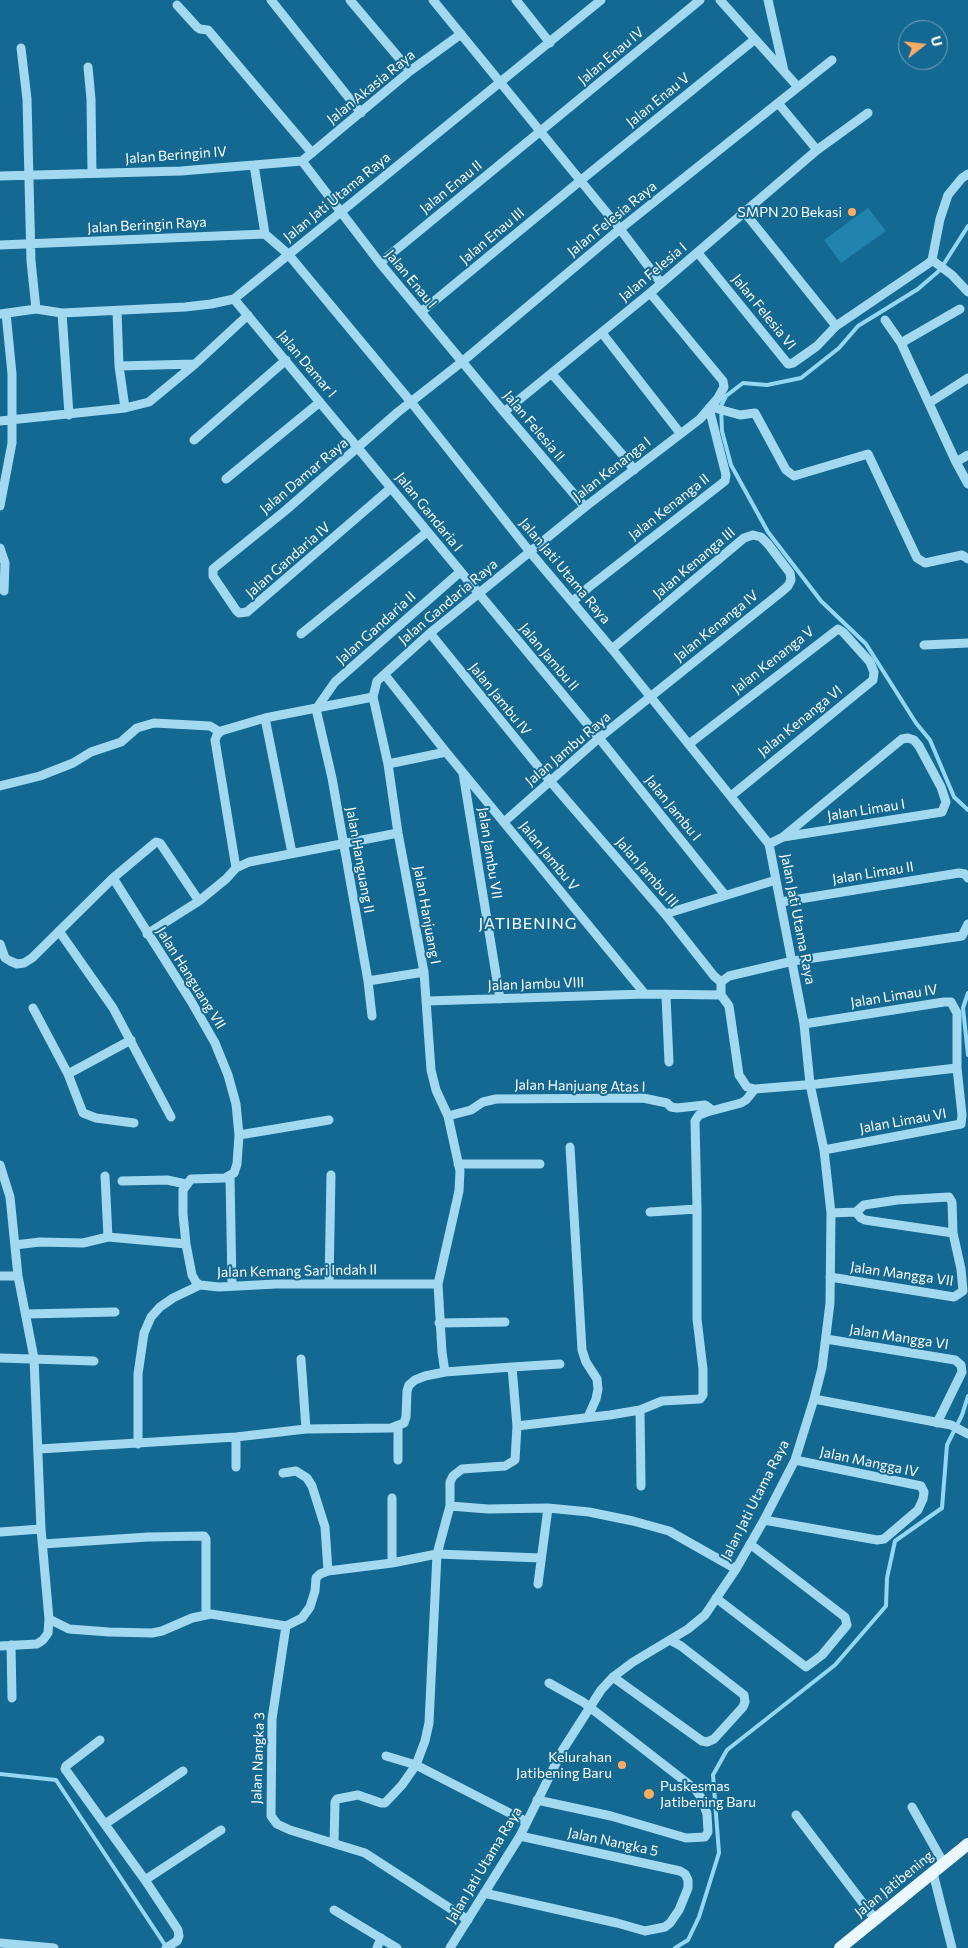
<!DOCTYPE html>
<style>
body{margin:0}
#map{position:relative;width:968px;height:1948px;overflow:hidden;background:#146992;font-family:Commissioner,sans-serif}
canvas{display:block}
.north{position:absolute;left:898px;top:20px;width:50px;height:50px;box-sizing:border-box;background:#146992;border:1px solid #72a5be;border-radius:50%;rotate:74deg;font-size:14px;font-weight:700;line-height:20px;text-align:center;color:#fff}
.north::after{content:'';display:block;margin:auto;width:18px;height:22px;background:#ffac62;clip-path:polygon(50% 0,100% 100%,50% 72%,0 100%)}
</style>
<div id="map">
<canvas width="968" height="1948"></canvas>
<div class="north">U</div>
</div>
<script>
const c = document.querySelector('canvas').getContext('2d');
c.lineJoin = 'round';
function fill(path, color) { c.fillStyle = color; c.fill(path, 'evenodd'); }
const toPath = rows => new Path2D(rows.map(r => 'M' + r).join(''));
function trace(path, color, width, dash) { c.strokeStyle = color; c.lineWidth = width; c.lineCap = dash ? 'butt' : 'round'; c.setLineDash(dash || []); c.stroke(path); }
function drawText(font, color, halo, rows, align = 'center') {
  c.font = font + ' Commissioner,sans-serif'; c.lineWidth = 4; c.setLineDash([]); c.textBaseline = 'middle'; c.strokeStyle = halo; c.fillStyle = color; for (const [text, x, y, turn = 0] of rows) {
    c.save(); c.translate(x, y); c.rotate((+turn || 0) * Math.PI / 180); c.textAlign = isNaN(turn) ? turn : align; if (halo) c.strokeText(text, 0, 0); c.fillText(text, 0, 0); c.restore();
  }
}
fill(toPath([
 [868,208,886,231,841,263,824,240]
]), '#2383af');
trace(toPath([
 [968,226,940,270,918,289,858,326,839,348,801,378,767,385,743,383,726,396,721,406,722,431,731,465,768,532,821,601,866,644,916,723,930,740,954,797,968,810],
 [968,993,963,1008,968,1055],
 [0,1774,56,1780,167,1948],
 [675,1948,688,1940,699,1917,719,1853,713,1775,727,1750,835,1665,886,1606,887,1578,895,1541,942,1508,947,1445,962,1415,968,1396]
]), '#94d7f4', 4);
trace(toPath([
 [271,0,361,113],
 [350,0,410,71],
 [433,0,620,229,661,283],
 [516,0,550,43],
 [720,0,798,87],
 [768,0,784,71],
 [177,5,197,27,200,29,208,30,312,153],
 [21,48,27,99,31,261,36,309],
 [88,67,91,99,92,173],
 [778,103,817,150],
 [302,161,380,263,504,412,585,507],
 [302,161,410,71,461,34],
 [254,165,302,161],
 [0,176,181,171,254,165,265,234,288,254,411,402,530,552,612,649,769,844,804,1024,810,1084,824,1150,831,1213,830,1303,822,1368,814,1399,795,1460,764,1520,736,1569,705,1615,688,1629,633,1662,613,1677,601,1690,562,1751,520,1836,450,1948],
 [745,213,836,326],
 [0,245,265,234],
 [698,253,788,364,793,363,817,346,836,326,929,263,932,260,940,219,948,195,962,178,968,174],
 [932,260,952,275,968,292],
 [380,263,700,0],
 [234,299,599,738,725,895],
 [117,311,119,366,125,408],
 [421,312,580,181,754,40],
 [62,313,69,415],
 [0,314,36,309,62,313,185,307,211,304,234,299,601,0],
 [885,320,901,343,956,462,968,484],
 [602,333,680,433],
 [901,343,960,309],
 [119,366,195,364,248,315],
 [552,374,627,460,634,470],
 [929,403,968,378],
 [711,407,740,415,755,413,786,470,794,476,868,454,917,558,925,563,962,555,968,559],
 [504,412,650,293,817,150,868,113],
 [0,421,125,408,149,402,195,364],
 [194,440,286,360],
 [956,462,968,455],
 [226,479,320,402],
 [391,488,247,612,239,613,236,610,213,576,213,569,286,510,398,412,463,361,620,229,832,60],
 [0,506,12,443,12,374,6,313],
 [0,548,5,563,4,591],
 [573,601,589,587,725,481,726,475,709,408],
 [430,633,550,781,665,914,714,976,721,982],
 [301,634,427,532],
 [924,645,968,643],
 [385,675,446,752,645,994],
 [265,718,292,853],
 [689,744,838,629,843,632,870,662,874,672,873,680,731,796],
 [388,764,446,752],
 [463,773,500,999],
 [0,786,40,776,73,763,91,752,121,742,137,728,154,723,210,726,220,732],
 [504,822,599,738,780,593,788,586,791,580,790,573,768,544,761,537,753,535,744,538,612,649],
 [769,844,783,837,902,739,908,738,914,740,919,746,941,787,946,802,942,812,783,837],
 [236,868,215,740,217,735,221,731,265,718,373,697],
 [113,878,191,1001,215,1043,228,1075,236,1104,239,1135,237,1164,234,1173,225,1178,191,1179,183,1190,183,1214,186,1244,192,1275,196,1282,200,1285,219,1287,276,1284,438,1284],
 [781,902,959,873,965,874,968,878],
 [665,914,776,880],
 [59,931,113,1008,171,1117],
 [147,934,199,901,226,879,236,868,249,862,398,833],
 [0,944,5,958,10,961,17,964,24,963,32,958,113,878,156,842,160,843,199,901],
 [368,981,424,972],
 [721,982,721,995,729,1006,739,1075,747,1087,755,1089,817,1084,957,1068],
 [721,982,729,976,793,961,962,936,968,924],
 [666,996,669,1062],
 [427,1001,645,994,721,995],
 [33,1008,68,1074,83,1113,96,1118,134,1123],
 [372,1016,368,981,332,778,316,709,335,682,460,572],
 [804,1024,944,1002,951,1002,957,1013,957,1068,962,1115,961,1124,824,1150],
 [68,1074,131,1040],
 [448,1116,471,1110,483,1102,496,1099,643,1098,667,1103,671,1107,677,1108,705,1105,712,1110],
 [239,1135,329,1120],
 [570,1147,582,1350,586,1362,597,1379,598,1389,596,1399,588,1417],
 [458,1164,540,1164],
 [0,1165,10,1197,18,1276,34,1358,41,1529,49,1619,69,1629,109,1632,152,1633,162,1631,192,1618,211,1614,286,1626,302,1618,310,1607,315,1591,316,1578,320,1574,328,1571,392,1563,437,1554,541,1558],
 [105,1176,108,1237],
 [230,1176,232,1286],
 [122,1181,167,1180,186,1184],
 [650,1212,697,1209],
 [831,1213,856,1212,861,1218,865,1220,953,1233],
 [15,1245,40,1242,83,1243,108,1237,186,1244],
 [0,1276,18,1276],
 [830,1277,954,1297,963,1291,961,1269,953,1233,952,1202,949,1197,897,1200,864,1205,856,1212],
 [329,1284,331,1175],
 [26,1314,115,1312],
 [439,1323,505,1322],
 [826,1339,955,1360,961,1365,962,1372,937,1423],
 [0,1358,94,1361],
 [301,1359,306,1429],
 [512,1367,560,1364],
 [445,1372,442,1352,438,1284,459,1191,460,1171,448,1116,436,1090,431,1070,424,972,398,833,388,764,373,697,377,681,430,633,585,507,700,419,718,398,724,387,723,381,650,293],
 [814,1399,951,1425,968,1434],
 [640,1410,641,1486],
 [517,1426,610,1415,640,1410,662,1401,700,1399,703,1395,703,1369,697,1319,697,1209,695,1121,699,1115,707,1112,741,1103,746,1100,755,1089],
 [236,1437,236,1467],
 [138,1444,138,1374,144,1333,151,1317,160,1307,173,1298,200,1285],
 [39,1449,236,1437,306,1429,391,1428,404,1423,406,1417,407,1391,409,1385,415,1380,425,1376,445,1372,512,1367,517,1426,515,1460,505,1466,462,1469,453,1476,450,1482,450,1506,437,1554,429,1723,425,1741,416,1765,402,1785,385,1803,381,1803,358,1795,337,1799,335,1802,334,1843],
 [398,1460,398,1426],
 [283,1473,296,1471,307,1478,312,1486,325,1527,328,1571],
 [392,1498,392,1563],
 [450,1506,488,1509,548,1508,589,1512,633,1521,669,1531,736,1569],
 [764,1520,877,1540,884,1539,918,1510,923,1499,924,1492,921,1486,795,1460],
 [0,1532,41,1529],
 [43,1544,148,1537,204,1536,206,1539,206,1615],
 [538,1584,548,1508],
 [716,1598,806,1667,822,1655,847,1625,845,1617,750,1544],
 [286,1626,272,1719,271,1816,277,1824,290,1830,365,1853,468,1920],
 [11,1645,12,1698],
 [0,1646,37,1644,43,1640,48,1633,49,1619],
 [613,1677,702,1741,707,1742,714,1739,743,1707,745,1702,744,1695,681,1646,670,1640],
 [100,1740,66,1766,65,1769,145,1880,178,1930,179,1936,177,1941,166,1948],
 [386,1756,416,1765,527,1822],
 [537,1800,611,1816,686,1838,705,1837,708,1832,707,1814,702,1799,695,1789,583,1702,549,1683],
 [912,1807,944,1864],
 [796,1815,875,1919],
 [105,1824,183,1771],
 [933,1873,952,1948],
 [145,1880,221,1830],
 [484,1893,617,1923,645,1931,665,1927,670,1923,679,1910,688,1888,688,1880,685,1874,680,1871,520,1836],
 [334,1910,397,1948],
 [0,1943,54,1948],
 [377,1948,381,1938]
]), '#a2d9f1', 9);
trace(toPath([
 [840,1948,968,1844]
]), '#ecf8ff', 12);
for (const [x, y, r, color] of [
 [852,212,5,"#ffac62"],
 [622,1765,5,"#ffac62"],
 [649,1794,6,"#ffac62"]
]) { const dot = new Path2D(); dot.arc(x, y, r, 0, 2 * Math.PI); c.fillStyle = color; c.fill(dot); trace(dot, '#146992', 2); }
drawText('14px', '#fff', '#146992', [
 ["Jalan Enau IV",611,56,-40],
 ["Jalan Akasia Raya",371,87,-39],
 ["Jalan Enau V",658,100,-39],
 ["Jalan Beringin IV",176,155,-4],
 ["Jalan Enau II",451,187,-39],
 ["Jalan Jati Utama Raya",337,197,-39],
 ["Jalan Felesia Raya",612,219,-39],
 ["Jalan Beringin Raya",147,225,-3],
 ["Jalan Enau III",492,236,-40],
 ["Jalan Felesia I",653,272,-40],
 ["Jalan Enau I",411,279,50],
 ["Jalan Felesia VI",764,312,51],
 ["Jalan Damar I",307,364,50],
 ["Jalan Felesia II",534,426,50],
 ["Jalan Kenanga I",612,469,-38],
 ["Jalan Damar Raya",304,476,-40],
 ["Jalan Kenanga II",669,507,-38],
 ["Jalan Gandaria I",429,512,51],
 ["Jalan Gandaria IV",288,560,-41],
 ["Jalan Kenanga III",694,563,-40],
 ["Jalan Jati Utama Raya",565,571,50],
 ["Jalan Gandaria Raya",448,602,-40],
 ["Jalan Kenanga IV",716,626,-39],
 ["Jalan Gandaria II",376,628,-42],
 ["Jalan Jambu II",549,657,50],
 ["Jalan Kenanga V",773,660,-38],
 ["Jalan Jambu IV",500,699,51],
 ["Jalan Kenanga VI",800,721,-39],
 ["Jalan Jambu Raya",568,749,-40],
 ["Jalan Jambu I",673,808,51],
 ["Jalan Limau I",866,810,-9],
 ["Jalan Jambu VII",490,853,81],
 ["Jalan Jambu V",549,856,51],
 ["Jalan Hanguang II",360,860,80],
 ["Jalan Jambu III",647,872,49],
 ["Jalan Limau II",873,873,-9],
 ["Jalan Hanjuang I",427,915,80],
 ["Jalan Jati Utama Raya",798,919,79],
 ["Jalan Hanguang VII",191,978,58],
 ["Jalan Jambu VIII",536,984,-2],
 ["Jalan Limau IV",894,996,-9],
 ["Jalan Hanjuang Atas I",580,1086,1],
 ["Jalan Limau VI",903,1121,-10],
 ["Jalan Kemang Sari Indah II",297,1271,-1],
 ["Jalan Mangga VII",902,1274,8],
 ["Jalan Mangga VI",899,1337,9],
 ["Jalan Mangga IV",869,1462,12],
 ["Jalan Jati Utama Raya",755,1500,-63],
 ["Jalan Nangka 3",258,1758,-88],
 ["Jalan Nangka 5",613,1842,12],
 ["Jalan Jati Utama Raya",484,1865,-59],
 ["Jalan Jatibening",894,1884,-39]
]);
drawText('14px', '#fff', '#146992', [
 ["SMPN 20 Bekasi",842,212],
 ["Kelurahan",612,1757],
 ["Jatibening Baru",612,1773],
 ["Puskesmas",660,1786,"left"],
 ["Jatibening Baru",660,1802,"left"]
], 'right');
c.letterSpacing = '1px';
drawText('16px', '#fff', '#146992', [
 ["JATIBENING",528,924]
]);
c.letterSpacing = '0px';
</script>
